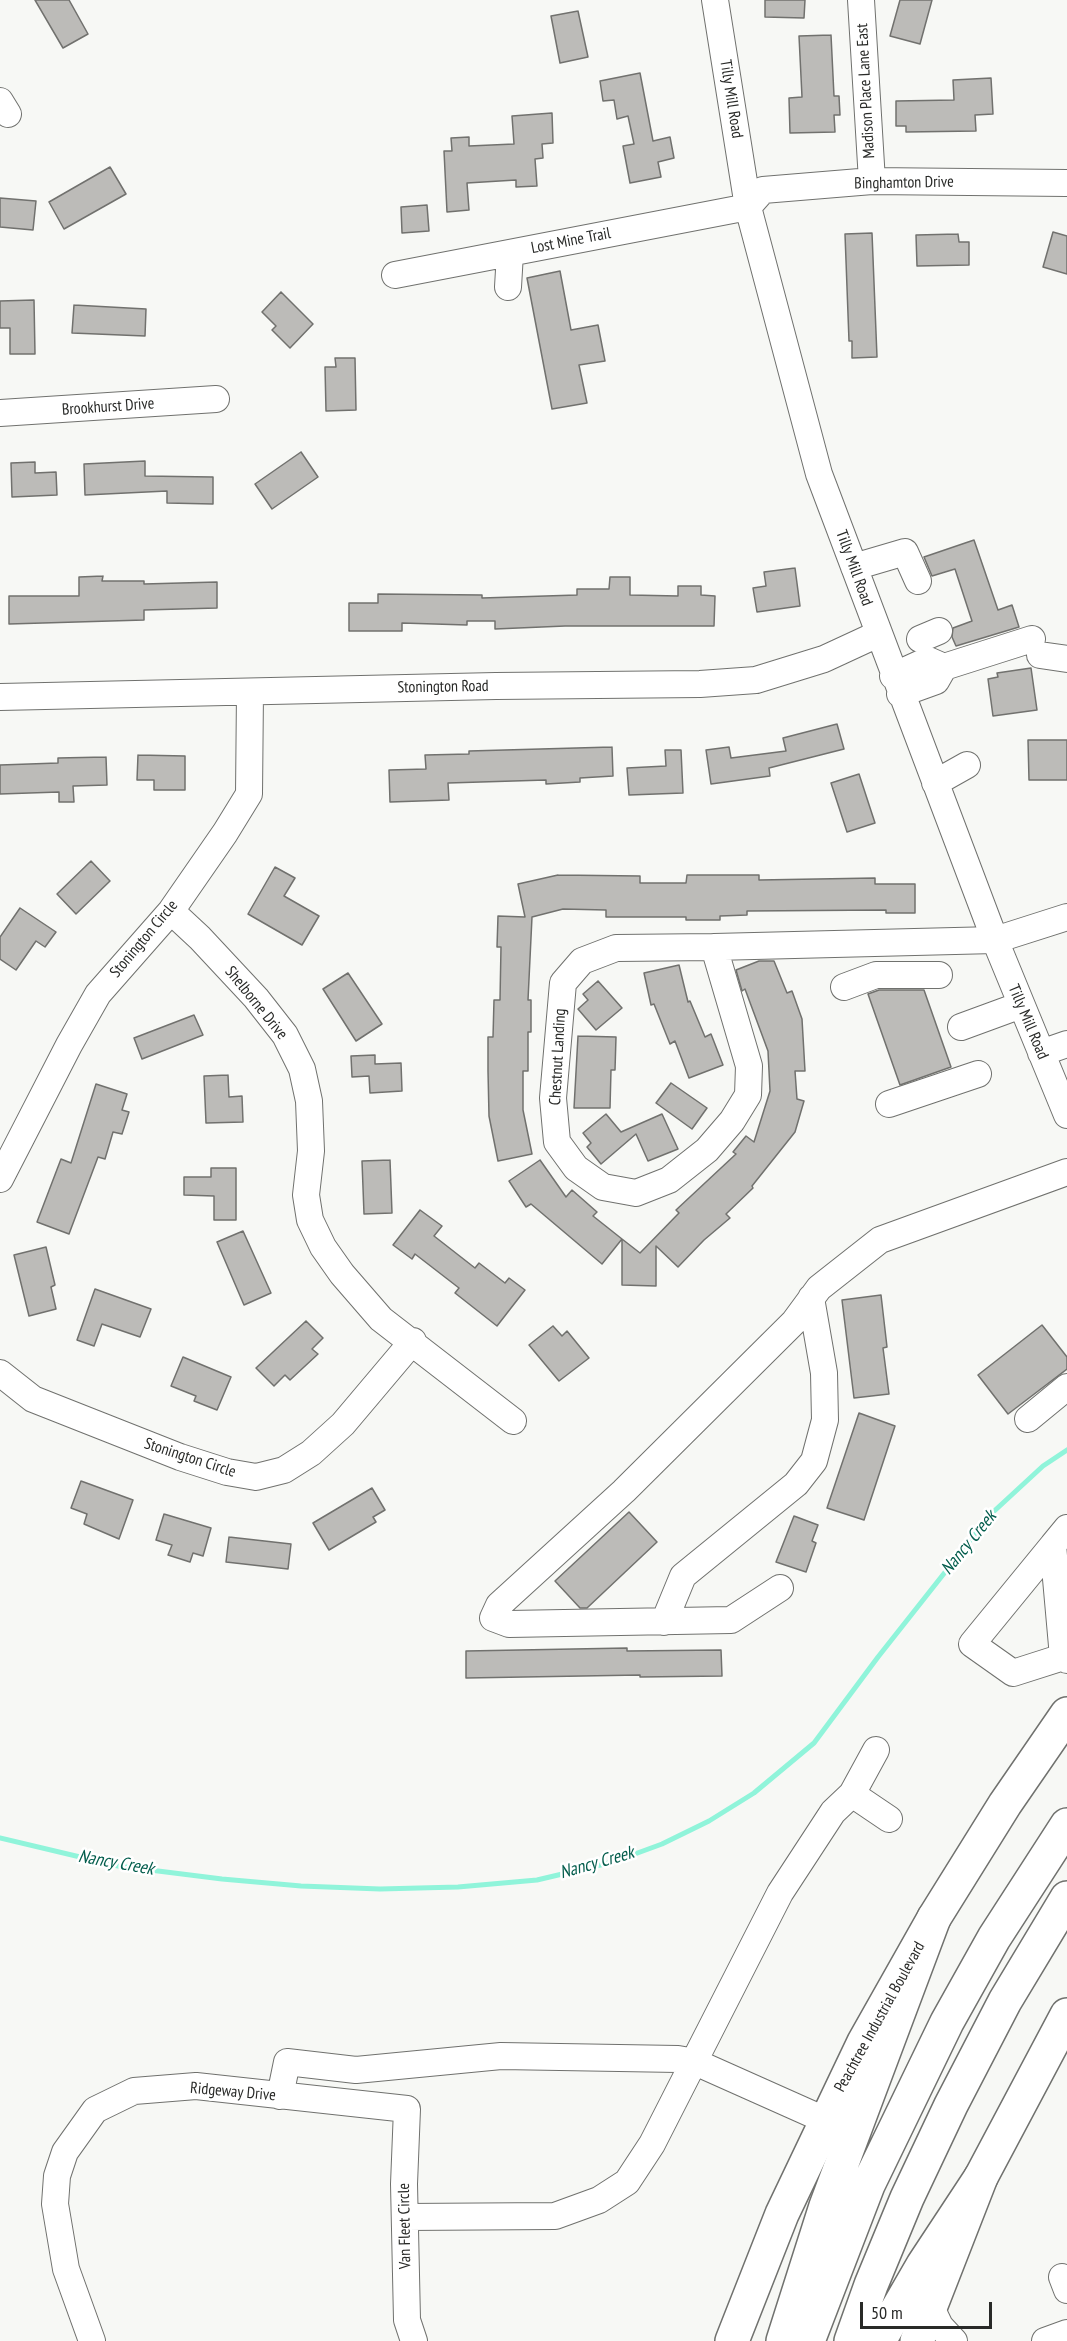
<!DOCTYPE html>
<style>
body{margin:0}
#map{position:relative;width:1067px;height:2341px;overflow:hidden;background:#f7f8f5;font-family:"PT Sans Narrow",sans-serif}
canvas{display:block}
.scale{position:absolute;left:860px;top:2302px;width:132px;height:27px;box-sizing:border-box;border:3px solid #292a28;border-top:0;padding-left:8px;font-size:18px;line-height:21px;white-space:nowrap;color:#292a28;-webkit-text-stroke:4px #fff;paint-order:stroke}
</style>
<div id="map">
<canvas width="1067" height="2341"></canvas>
<div class="scale">50 m</div>
</div>
<script>
const c = document.querySelector('canvas').getContext('2d');
c.lineJoin = 'round';
const toPath = rows => new Path2D(rows.map(r => 'M' + r).join(''));
function trace(path, color, width, dash) { c.strokeStyle = color; c.lineWidth = width; c.lineCap = dash ? 'butt' : 'round'; c.setLineDash(dash || []); c.stroke(path); }
function fill(path, color) { c.fillStyle = color; c.fill(path, 'evenodd'); }
function drawText(font, color, halo, rows, align = 'center') {
  c.font = font + ' "PT Sans Narrow",sans-serif'; c.lineWidth = 5; c.setLineDash([]); c.textBaseline = 'middle'; c.strokeStyle = halo; c.fillStyle = color; for (const [text, x, y, turn = 0] of rows) {
    c.save(); c.translate(x, y); c.rotate((+turn || 0) * Math.PI / 180); c.textAlign = isNaN(turn) ? turn : align; if (halo) c.strokeText(text, 0, 0); c.fillText(text, 0, 0); c.restore();
  }
}
trace(toPath([
 [0,1838,118,1866,222,1879,301,1886,380,1889,458,1887,537,1880,613,1862,662,1844,709,1821,754,1793,814,1743,878,1657,991,1514,1043,1466,1067,1450]
]), '#90f4da', 5);
const building = toPath([
 [35,0,69,0,88,34,63,48,35,0],
 [765,0,805,0,804,18,765,17,765,0],
 [900,0,932,0,920,44,890,36,900,0],
 [578,11,588,57,560,63,551,16,578,11],
 [831,35,834,96,839,96,840,115,834,115,835,132,790,133,789,98,802,97,799,36,831,35],
 [640,73,653,141,670,137,674,158,658,162,661,177,630,183,623,146,634,144,628,116,617,119,614,100,603,101,600,81,640,73],
 [991,78,993,114,975,115,976,131,906,132,906,126,896,126,896,101,954,100,953,80,991,78],
 [552,113,553,143,542,144,543,158,535,159,537,186,516,187,516,180,467,183,469,210,447,212,444,151,452,151,451,138,469,137,469,146,514,144,512,116,552,113],
 [110,167,126,194,64,229,49,202,110,167],
 [0,198,36,201,33,230,0,227,0,198],
 [427,205,429,231,402,233,401,207,427,205],
 [1053,232,1067,236,1067,274,1043,267,1053,232],
 [872,233,877,357,852,358,852,341,849,341,845,234,872,233],
 [958,234,959,242,969,242,969,265,917,266,916,235,958,234],
 [560,271,571,330,598,325,605,361,579,365,587,403,552,409,527,278,560,271],
 [281,292,313,324,290,348,272,330,276,326,262,312,281,292],
 [34,300,35,354,10,354,10,328,0,328,0,301,34,300],
 [74,305,146,309,145,336,72,333,74,305],
 [335,358,355,358,356,410,326,411,325,367,336,367,335,358],
 [301,452,318,477,272,509,255,484,301,452],
 [145,461,145,476,213,477,213,504,167,503,167,491,85,495,84,464,145,461],
 [35,462,35,473,56,472,57,495,12,497,11,463,35,462],
 [974,540,998,610,1012,605,1019,627,956,646,952,637,953,628,972,621,955,569,932,576,924,557,974,540],
 [795,568,800,606,757,612,753,588,766,586,764,572,795,568],
 [103,576,102,581,144,581,144,584,217,582,217,608,144,610,144,620,9,624,9,596,79,596,79,577,103,576],
 [610,577,630,577,630,595,678,596,678,586,701,586,701,595,715,596,714,626,565,626,495,629,495,621,467,621,467,625,402,623,402,631,349,631,349,603,378,603,378,594,482,595,482,598,577,595,577,589,609,589,610,577],
 [1031,668,1037,710,993,716,988,679,998,677,997,673,1031,668],
 [837,724,844,749,769,768,770,776,711,784,706,750,729,747,731,758,786,751,783,738,837,724],
 [1028,740,1067,740,1067,780,1029,780,1028,740],
 [612,747,613,776,580,778,580,782,546,784,546,780,448,783,449,800,390,802,389,770,426,769,425,755,469,754,469,751,612,747],
 [665,750,681,750,683,793,629,795,627,768,666,766,665,750],
 [138,755,185,756,185,790,154,790,154,780,137,780,138,755],
 [106,757,107,785,73,786,74,802,59,802,59,792,0,794,0,765,58,763,58,758,106,757],
 [859,774,875,823,847,832,831,783,859,774],
 [91,861,110,881,76,914,57,894,91,861],
 [275,867,295,878,284,896,319,916,302,945,248,914,275,867],
 [558,875,640,876,640,883,686,883,687,875,759,875,759,880,875,878,875,884,915,884,915,913,886,913,886,910,747,911,747,915,720,916,720,920,686,920,686,917,606,917,606,910,563,909,532,917,528,1000,531,1000,531,1032,528,1032,528,1071,523,1071,523,1110,532,1154,498,1161,489,1116,488,1071,488,1037,493,1037,494,1000,500,1000,501,947,497,947,498,916,525,917,518,884,558,875],
 [20,908,56,932,45,947,36,941,16,970,0,959,0,937,20,908],
 [759,961,774,961,787,993,792,991,802,1019,805,1071,795,1071,797,1099,804,1101,795,1132,752,1186,753,1188,726,1214,730,1218,704,1240,678,1267,656,1246,656,1286,622,1285,622,1239,640,1253,679,1213,676,1210,736,1154,733,1152,746,1136,754,1142,770,1091,768,1051,745,989,742,991,736,970,759,961],
 [679,965,688,1002,690,1001,705,1037,711,1034,723,1065,689,1078,675,1041,670,1044,654,1004,651,1005,644,973,679,965],
 [348,973,382,1024,356,1041,323,989,348,973],
 [598,981,622,1008,596,1030,578,1009,588,1000,583,994,598,981],
 [879,990,924,990,951,1067,900,1085,868,994,879,990],
 [194,1015,203,1035,142,1059,134,1038,194,1015],
 [578,1036,616,1037,615,1070,611,1070,610,1108,574,1108,578,1036],
 [375,1055,375,1064,401,1063,402,1091,370,1093,369,1076,352,1077,351,1056,375,1055],
 [228,1075,229,1097,242,1096,243,1122,206,1123,204,1076,228,1075],
 [671,1083,707,1108,692,1129,656,1103,671,1083],
 [96,1084,127,1094,122,1110,129,1112,122,1134,113,1132,105,1159,98,1157,69,1234,37,1222,61,1159,71,1163,96,1084],
 [606,1114,621,1132,662,1114,678,1149,648,1161,636,1134,601,1164,587,1147,591,1143,583,1133,606,1114],
 [390,1160,392,1213,364,1214,362,1161,390,1160],
 [540,1160,566,1197,572,1190,597,1212,593,1216,622,1239,602,1264,531,1204,526,1207,509,1181,540,1160],
 [211,1168,236,1168,236,1220,214,1220,214,1196,184,1195,184,1177,211,1177,211,1168],
 [420,1210,442,1226,434,1236,475,1268,479,1263,505,1283,509,1278,525,1290,497,1326,455,1293,459,1288,415,1254,412,1259,393,1245,420,1210],
 [243,1231,271,1293,244,1305,217,1242,243,1231],
 [46,1247,55,1285,51,1287,56,1309,29,1316,14,1255,46,1247],
 [95,1289,151,1309,140,1337,102,1324,94,1346,77,1340,95,1289],
 [881,1295,887,1347,883,1348,889,1394,854,1398,842,1300,881,1295],
 [306,1321,323,1338,312,1349,318,1354,290,1380,285,1375,274,1386,256,1368,306,1321],
 [1042,1325,1067,1357,1067,1369,1008,1414,978,1375,1042,1325],
 [553,1326,562,1336,567,1331,589,1358,559,1381,529,1345,553,1326],
 [183,1357,231,1377,217,1410,194,1401,196,1396,171,1386,183,1357],
 [859,1413,895,1426,864,1520,827,1508,859,1413],
 [81,1481,133,1500,119,1539,84,1524,87,1514,71,1508,81,1481],
 [372,1488,385,1510,373,1517,376,1522,329,1550,313,1523,372,1488],
 [629,1512,657,1542,587,1608,580,1608,555,1581,629,1512],
 [164,1514,211,1528,203,1556,193,1553,190,1562,168,1555,172,1545,156,1540,164,1514],
 [794,1516,818,1525,812,1541,816,1543,806,1572,776,1562,794,1516],
 [229,1537,291,1544,288,1569,226,1562,229,1537],
 [627,1648,627,1651,721,1650,722,1676,640,1677,640,1675,466,1678,466,1651,627,1648]
]);
fill(building, '#bcbbb8');
trace(building, '#71716e', 1.5);
const minor = toPath([
 [715,0,748,207,819,474,995,940,1067,1115],
 [861,0,872,181],
 [0,101,8,114],
 [395,275,748,207,763,190,872,181,1067,183],
 [508,287,510,253],
 [0,413,216,399],
 [854,567,905,552,918,581],
 [920,639,939,631],
 [1040,655,1067,659],
 [893,676,928,660,944,667,1032,639],
 [900,694,936,681,944,667],
 [0,697,496,686,700,684,756,680,824,659,878,634],
 [935,783,967,765],
 [171,911,200,938,256,998,285,1035,302,1069,309,1101,311,1151,306,1195,310,1220,323,1247,342,1274,381,1319,513,1421],
 [714,947,749,1066,748,1095,732,1121,707,1150,669,1180,636,1193,603,1187,576,1168,557,1142,553,1098,563,983,582,961,616,948,714,947],
 [714,947,995,940,1067,917],
 [844,987,876,975,939,975],
 [961,1027,1021,1005],
 [1041,1053,1067,1044],
 [889,1104,978,1074],
 [0,1179,69,1045,98,994,171,911,225,833,249,794,250,692],
 [0,1373,33,1399,180,1457,227,1472,256,1477,284,1470,311,1453,343,1424,413,1341],
 [1028,1419,1067,1387],
 [1067,1528,1053,1545,1063,1657,1067,1660],
 [1053,1545,972,1644,1013,1673,1063,1657],
 [780,1588,731,1620,509,1624,493,1618,499,1605,624,1491,794,1322,819,1288,880,1240,1067,1172],
 [664,1622,683,1576,796,1484,814,1461,825,1420,824,1373,811,1298],
 [852,1794,889,1819],
 [280,2096,287,2062,356,2070,501,2056,678,2059,695,2062,825,2120],
 [405,2217,555,2216,599,2200,627,2182,652,2144,780,1893,833,1812,852,1794,876,1750],
 [1062,2277,1067,2290],
 [930,2305,940,2326,954,2341],
 [92,2341,66,2269,55,2204,57,2176,65,2152,95,2110,134,2091,196,2086,407,2109,404,2184,407,2320,414,2341],
 [1045,2341,1067,2333]
]);
const major = toPath([
 [732,2341,782,2214,864,2042,934,1918,1005,1804,1067,1714],
 [917,2341,981,2177,1067,2015]
]);
const highway = toPath([
 [783,2341,826,2206,934,1918],
 [808,2341,868,2185,947,2022,994,1938,1067,1825],
 [851,2341,871,2285,907,2198,951,2105,1005,2001,1067,1898],
 [879,2341,923,2265,981,2177]
]);
trace(minor, '#70716e', 28);
trace(major, '#70716e', 36);
trace(highway, '#70716e', 36);
trace(minor, '#fff', 26);
trace(major, '#fff', 33);
trace(highway, '#fff', 33);
drawText('16px', '#292a28', '#fff', [
 ["Madison Place Lane East",866,91,-93],
 ["Tilly Mill Road",731,99,81],
 ["Binghamton Drive",904,183,-1],
 ["Lost Mine Trail",571,241,-11],
 ["Brookhurst Drive",108,407,-4],
 ["Tilly Mill Road",854,568,70],
 ["Stonington Road",443,687,-1],
 ["Stonington Circle",144,939,-50],
 ["Shelborne Drive",256,1003,51],
 ["Tilly Mill Road",1028,1022,67],
 ["Chestnut Landing",558,1057,-87],
 ["Stonington Circle",190,1458,18],
 ["Peachtree Industrial Boulevard",880,2017,-61],
 ["Ridgeway Drive",233,2092,5],
 ["Van Fleet Circle",405,2226,-91]
]);
drawText('italic 18px', '#035d4c', '#fff', [
 ["Nancy Creek",969,1543,-51],
 ["Nancy Creek",116,1863,10],
 ["Nancy Creek",597,1863,-16]
]);
</script>
